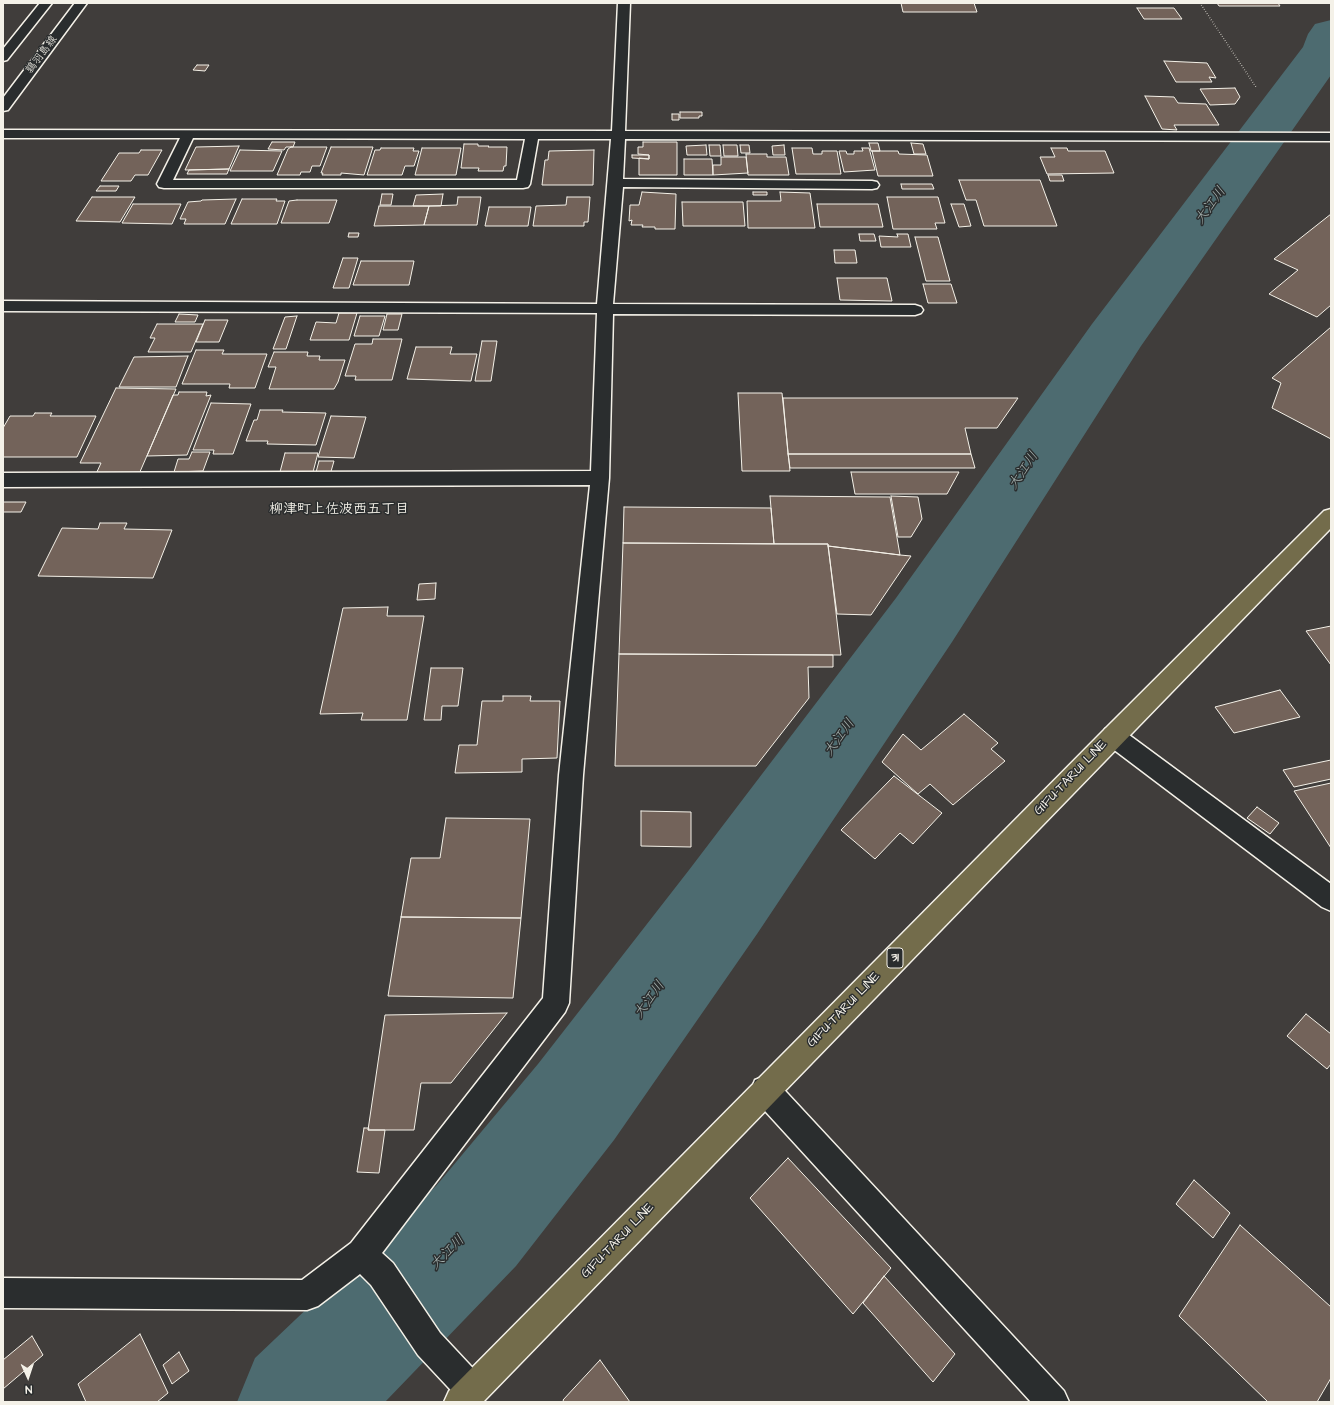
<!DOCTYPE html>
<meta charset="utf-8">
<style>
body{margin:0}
#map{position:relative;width:1334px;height:1405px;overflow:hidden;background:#403d3b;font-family:"Architects Daughter",sans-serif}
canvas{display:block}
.frame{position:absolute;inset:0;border:4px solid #f4f1e8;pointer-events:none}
.north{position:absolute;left:8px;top:1357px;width:40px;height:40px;-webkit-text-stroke:3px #2a2d2e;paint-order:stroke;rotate:177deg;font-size:11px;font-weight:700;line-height:16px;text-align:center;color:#f4f1e8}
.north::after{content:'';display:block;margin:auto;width:14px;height:18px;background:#f4f1e8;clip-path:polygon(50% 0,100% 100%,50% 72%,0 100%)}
</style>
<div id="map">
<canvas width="1334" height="1405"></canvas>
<div class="frame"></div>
<div class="north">N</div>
</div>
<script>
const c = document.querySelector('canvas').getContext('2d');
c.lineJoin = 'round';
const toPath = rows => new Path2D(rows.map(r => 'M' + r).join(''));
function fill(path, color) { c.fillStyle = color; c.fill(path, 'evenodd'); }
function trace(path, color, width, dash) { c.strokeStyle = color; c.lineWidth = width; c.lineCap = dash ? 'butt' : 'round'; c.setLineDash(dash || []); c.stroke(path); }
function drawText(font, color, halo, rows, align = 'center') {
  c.font = font + ' "Architects Daughter","Klee One",sans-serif'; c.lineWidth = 3; c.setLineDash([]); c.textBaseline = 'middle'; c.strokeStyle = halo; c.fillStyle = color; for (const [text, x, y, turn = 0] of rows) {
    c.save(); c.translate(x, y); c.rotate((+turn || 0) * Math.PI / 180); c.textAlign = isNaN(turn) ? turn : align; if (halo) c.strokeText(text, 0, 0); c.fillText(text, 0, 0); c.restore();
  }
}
fill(toPath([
 [1331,20,1331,75,1141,346,952,642,757,934,614,1140,516,1266,385,1402,237,1402,255,1358,436,1186,538,1064,689,870,896,598,1092,324,1303,47,1308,34,1315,24,1331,20]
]), '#4d6b70');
const building = toPath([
 [901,3,974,3,977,12,903,12,901,3],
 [1217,3,1278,3,1280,6,1219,6,1217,3],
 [1137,8,1174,8,1182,19,1144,19,1137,8],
 [1164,61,1207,63,1216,78,1209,77,1212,82,1176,82,1164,61],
 [197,65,209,65,205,71,193,70,197,65],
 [1235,88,1240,97,1235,104,1210,105,1200,89,1235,88],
 [1145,96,1174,97,1178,103,1206,104,1219,125,1174,125,1177,130,1162,129,1145,96],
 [680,112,702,112,702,116,699,116,699,118,680,118,680,112],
 [672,114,679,114,679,120,672,120,672,114],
 [272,142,295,142,293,147,286,147,284,150,268,149,272,142],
 [643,142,677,142,677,175,639,175,639,158,649,159,649,155,638,154,638,147,643,147,643,142],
 [869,143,878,143,880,151,871,151,869,143],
 [911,143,923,144,926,154,914,154,911,143],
 [464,144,478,144,478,146,489,146,488,147,507,147,506,166,504,166,503,171,478,171,479,168,461,168,464,144],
 [706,145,707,155,687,155,686,146,706,145],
 [709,145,720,145,721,156,710,156,709,145],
 [723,145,737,145,738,156,724,156,723,145],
 [740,145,749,145,750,153,741,153,740,145],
 [784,145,785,155,773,155,772,146,784,145],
 [239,146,229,169,185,170,196,147,239,146],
 [291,147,327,147,320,166,312,166,310,172,301,172,300,175,277,175,288,149,291,147],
 [331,147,373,147,364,175,341,173,341,175,322,175,323,173,321,173,331,147],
 [381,148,414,148,413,151,419,151,414,166,405,166,402,175,367,175,375,150,380,150,381,148],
 [422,148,461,148,456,175,415,175,422,148],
 [792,148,812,148,813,154,822,154,822,151,837,151,841,174,796,174,792,148],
 [862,148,869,148,875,170,844,172,839,151,846,151,847,154,854,154,854,151,863,151,862,148],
 [1051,148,1067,148,1068,151,1105,151,1114,173,1047,174,1040,157,1055,157,1051,148],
 [141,150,162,150,148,175,135,175,131,181,101,181,119,153,139,153,141,150],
 [240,150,282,151,273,171,230,171,240,150],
 [594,150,593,185,542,185,545,160,548,160,549,151,594,150],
 [872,151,898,151,899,154,927,155,933,176,878,176,872,151],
 [746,154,767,154,767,157,786,157,789,175,748,175,746,154],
 [632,155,649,155,649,159,632,158,632,155],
 [721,157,746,157,748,173,713,175,713,165,721,165,721,157],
 [684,159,712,159,713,175,684,175,684,159],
 [229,169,227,174,187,174,189,170,229,169],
 [1048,175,1062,175,1064,181,1050,181,1048,175],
 [959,180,1040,180,1057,226,984,226,976,200,966,200,959,180],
 [901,184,932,184,934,189,902,189,901,184],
 [100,186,119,186,116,191,96,191,100,186],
 [642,192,676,194,675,229,655,229,655,227,642,227,643,225,631,225,632,220,629,221,630,205,639,205,642,192],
 [753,192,767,192,767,195,753,195,753,192],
 [780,192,810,193,815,228,748,228,747,201,781,201,780,192],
 [382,194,393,194,391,205,380,205,382,194],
 [443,194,441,206,413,206,416,195,443,194],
 [92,197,135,197,120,222,76,221,92,197],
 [458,197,481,197,477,225,424,225,429,206,457,205,458,197],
 [567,197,590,197,588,222,584,222,584,226,533,226,536,206,566,205,567,197],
 [887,197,938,197,945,223,935,223,937,229,893,229,887,197],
 [236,199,225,224,184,224,186,219,180,219,188,202,201,201,202,200,236,199],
 [242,199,277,199,276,201,285,201,277,224,231,224,242,199],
 [297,200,337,200,329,223,281,223,289,201,297,200],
 [682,202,743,202,745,226,683,226,682,202],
 [133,204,181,204,172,224,122,223,133,204],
 [817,204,878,204,883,227,820,227,817,204],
 [951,204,964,204,971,226,959,227,951,204],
 [379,206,429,206,424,225,374,226,379,206],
 [489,207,531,207,528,226,485,226,489,207],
 [1331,214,1331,305,1317,317,1269,294,1298,270,1274,259,1331,214],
 [349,233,359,233,358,237,348,237,349,233],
 [859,234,874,234,876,241,860,241,859,234],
 [897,234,908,234,911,247,881,247,879,236,898,237,897,234],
 [915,237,938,237,950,281,926,281,915,237],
 [834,250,855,250,857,263,835,263,834,250],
 [343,258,358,258,349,288,333,288,343,258],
 [361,261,414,261,409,285,353,285,361,261],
 [837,278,887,278,892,301,840,300,837,278],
 [923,284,951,284,957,303,928,303,923,284],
 [339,313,357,313,349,340,310,340,316,322,336,323,339,313],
 [179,314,198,315,195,322,175,322,179,314],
 [387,314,402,314,398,330,383,330,387,314],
 [297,316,286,349,273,349,285,317,297,316],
 [360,316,385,316,379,336,354,336,360,316],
 [205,320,228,320,219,342,196,342,205,320],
 [157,324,203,324,191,352,148,352,155,338,150,338,157,324],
 [1331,327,1331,439,1272,408,1281,383,1272,378,1331,327],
 [373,339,402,339,392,380,355,380,356,376,345,376,355,344,372,344,373,339],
 [482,341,497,341,491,381,475,381,482,341],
 [416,347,452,347,450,354,477,354,471,381,407,379,416,347],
 [196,350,224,350,222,354,267,354,255,388,229,388,230,384,182,384,196,350],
 [274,352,308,352,307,356,320,356,319,360,345,360,338,382,334,389,269,389,276,367,268,367,274,352],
 [188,356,176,387,119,387,134,357,188,356],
 [116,388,176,389,139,474,96,474,101,463,80,463,116,388],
 [179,392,207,392,206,396,211,395,187,455,147,456,173,395,178,395,179,392],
 [738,393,782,393,790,471,742,471,738,393],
 [783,398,1018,398,997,428,965,428,971,454,788,454,783,398],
 [211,403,251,404,233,454,213,454,214,450,193,450,211,403],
 [260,410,283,410,282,412,326,413,316,445,267,444,268,441,246,441,254,420,257,420,260,410],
 [35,413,52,413,50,416,96,416,77,457,3,457,3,428,10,416,33,416,35,413],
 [331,416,366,417,354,458,318,457,331,416],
 [192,452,210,452,203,471,174,472,178,459,189,459,192,452],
 [285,453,318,453,313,472,280,472,285,453],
 [788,454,971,454,975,468,790,468,788,454],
 [319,461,334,461,330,475,315,476,319,461],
 [851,472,959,472,947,494,855,494,851,472],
 [770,496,890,497,900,555,828,546,828,544,774,544,770,496],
 [891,496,918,497,922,519,911,537,898,537,891,496],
 [3,502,26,502,21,512,3,512,3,502],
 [624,507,771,508,774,544,623,543,624,507],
 [100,523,127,523,124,529,172,530,153,578,38,576,62,528,98,529,100,523],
 [623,543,828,544,841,655,619,654,623,543],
 [828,546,900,555,911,556,871,615,837,614,828,546],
 [436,583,435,599,417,600,419,584,436,583],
 [388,607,387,616,424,616,407,720,361,720,363,713,320,714,343,608,388,607],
 [1331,626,1331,665,1306,631,1331,626],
 [619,654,833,655,833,667,808,667,809,698,756,766,615,766,619,654],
 [431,668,463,668,458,706,442,706,441,720,424,720,431,668],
 [1280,690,1300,717,1234,733,1215,707,1280,690],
 [503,696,531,696,530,701,560,701,557,758,522,759,522,772,455,773,459,745,477,745,482,701,503,701,503,696],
 [964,714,998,743,991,749,1005,761,953,805,930,784,918,794,882,762,903,734,921,750,964,714],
 [1331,760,1331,779,1294,787,1283,770,1331,760],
 [894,776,942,813,913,844,900,833,875,859,841,830,894,776],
 [1331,783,1331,848,1294,791,1331,783],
 [1257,807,1279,823,1270,834,1247,818,1257,807],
 [641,811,691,812,691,847,641,846,641,811],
 [446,818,530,819,521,918,401,917,411,858,440,858,446,818],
 [401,917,521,918,513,998,388,996,401,917],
 [507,1013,451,1083,421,1083,414,1130,368,1130,385,1015,507,1013],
 [1306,1014,1331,1034,1331,1064,1327,1069,1287,1036,1306,1014],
 [364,1128,369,1128,368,1130,385,1130,379,1173,357,1172,364,1128],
 [788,1158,891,1268,853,1314,750,1198,788,1158],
 [1194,1180,1230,1213,1213,1238,1176,1204,1194,1180],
 [1240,1225,1331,1307,1331,1378,1317,1402,1268,1402,1179,1316,1240,1225],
 [884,1276,955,1354,933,1382,863,1303,884,1276],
 [140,1334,168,1393,157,1402,86,1402,78,1384,140,1334],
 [32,1336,43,1355,3,1389,3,1360,32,1336],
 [179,1352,189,1371,172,1384,163,1365,179,1352],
 [600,1360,630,1402,564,1402,563,1400,600,1360]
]);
fill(building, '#73635a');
trace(building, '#f4f1e8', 1);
const street = toPath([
 [618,3,630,3,625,131,1331,133,1331,141,625,139,623,179,872,181,877,182,879,185,877,188,872,189,623,187,613,304,915,305,921,307,923,310,921,313,915,315,613,314,609,478,583,775,569,1003,565,1012,382,1253,393,1263,440,1333,483,1379,488,1390,483,1401,461,1401,418,1355,371,1285,360,1274,318,1306,307,1310,3,1308,3,1278,302,1280,351,1243,543,998,559,775,590,485,3,487,3,473,591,471,597,313,3,311,3,301,597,304,611,139,538,139,530,184,528,187,523,188,164,188,159,187,157,184,180,138,3,138,3,130,612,131,618,3],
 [193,138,525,139,517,180,173,180,193,138],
 [1113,726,1121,729,1331,884,1331,911,1322,907,1105,743,1102,736,1105,729,1113,726],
 [765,1076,775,1080,1064,1391,1069,1402,1031,1402,755,1100,751,1090,755,1080,765,1076]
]);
const secondary = toPath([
 [40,3,52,3,7,60,3,61,3,49,40,3],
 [75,3,87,3,8,110,3,111,3,98,75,3]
]);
const primary = toPath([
 [1331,509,1331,528,483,1402,444,1402,449,1391,1105,729,1324,511,1331,509]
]);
trace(street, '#f4f1e8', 3);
trace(secondary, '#f4f1e8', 3);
trace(primary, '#f4f1e8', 3);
trace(toPath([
 [1200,3,1256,87]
]), '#f4f1e8', 1.5, [0.5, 2]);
fill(street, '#2a2d2e');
fill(secondary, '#2a2d2e');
fill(primary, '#736c4b');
drawText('11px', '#f4f1e8', '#2a2d2e', [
 ["鶉羽島線",42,55,-53]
]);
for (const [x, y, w] of [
 [895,958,16]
]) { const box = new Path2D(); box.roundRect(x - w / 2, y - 10, w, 20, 3); c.fillStyle = '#2a2d2e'; c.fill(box); trace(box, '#f4f1e8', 1); }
drawText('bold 12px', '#f4f1e8', null, [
 ["31",895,958]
]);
drawText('13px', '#f4f1e8', '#2a2d2e', [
 ["GIFU-TARUI LINE",1071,778,-46],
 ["GIFU-TARUI LINE",844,1010,-46],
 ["GIFU-TARUI LINE",618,1241,-46]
]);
drawText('italic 14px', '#a9b5b2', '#2a2d2e', [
 ["大江川",1211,206,-54],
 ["大江川",1024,471,-56],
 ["大江川",840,738,-54],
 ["大江川",650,1000,-54],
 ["大江川",448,1253,-45]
]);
drawText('bold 14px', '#f4f1e8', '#2a2d2e', [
 ["柳津町上佐波西五丁目",339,510]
]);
</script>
